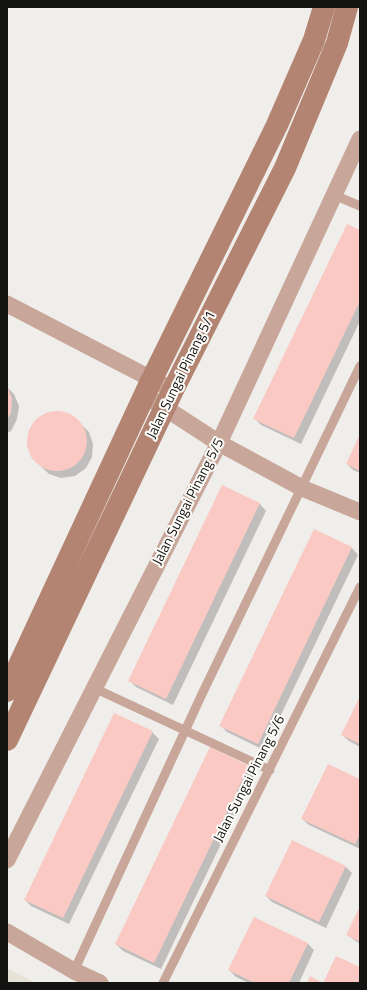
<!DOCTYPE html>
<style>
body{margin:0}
#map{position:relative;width:367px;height:990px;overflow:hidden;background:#f0eeeb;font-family:"Titillium Web",sans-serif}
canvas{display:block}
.frame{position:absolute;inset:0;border:8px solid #131312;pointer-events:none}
</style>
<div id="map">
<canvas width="367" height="990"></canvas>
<div class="frame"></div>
</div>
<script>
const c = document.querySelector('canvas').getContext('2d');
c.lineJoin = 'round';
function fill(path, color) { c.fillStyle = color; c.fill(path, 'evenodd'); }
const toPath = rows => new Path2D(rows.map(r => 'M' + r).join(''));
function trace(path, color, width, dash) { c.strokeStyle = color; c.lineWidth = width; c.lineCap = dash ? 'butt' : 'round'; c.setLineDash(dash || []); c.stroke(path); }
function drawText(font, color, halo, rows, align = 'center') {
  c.font = font + ' "Titillium Web",sans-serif'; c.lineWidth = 4; c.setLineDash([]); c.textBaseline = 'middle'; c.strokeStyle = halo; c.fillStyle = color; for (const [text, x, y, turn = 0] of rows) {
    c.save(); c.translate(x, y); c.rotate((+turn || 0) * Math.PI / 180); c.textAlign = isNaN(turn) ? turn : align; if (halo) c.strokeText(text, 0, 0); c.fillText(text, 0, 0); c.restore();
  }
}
fill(toPath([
 [7,968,36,983,7,983]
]), '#e7e2d8');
fill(toPath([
 [360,231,360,321,301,444,261,425,255,419],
 [7,387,14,394,19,406,17,419,11,431,7,433],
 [59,412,72,416,82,425,89,432,93,444,92,457,86,468,75,476,61,478,49,474,32,458,27,446,29,432,35,421,46,414],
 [360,436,360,473,353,470,347,464],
 [222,487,260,504,266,511,173,705,136,687,129,680],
 [315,530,352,548,358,555,264,750,227,732,221,726],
 [360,698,360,747,349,741,342,735],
 [152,732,159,739,69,924,31,906,25,900],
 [248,767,255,773,161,969,123,951,116,944],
 [360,780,360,849,309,825,302,819],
 [346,867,352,873,326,928,272,902,266,896],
 [360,908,360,944,347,935],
 [254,918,308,944,314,950,299,983,249,983,236,977,229,970]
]), '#0003');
fill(toPath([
 [347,224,360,230,360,301,294,438,253,419],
 [7,385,12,399,11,413,7,420],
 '27 441a30 30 0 1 1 60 0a30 30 0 1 1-60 0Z',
 [360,434,360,471,346,464],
 [222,485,260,503,166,699,128,681],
 [314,529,352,547,258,744,219,726],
 [360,696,360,744,341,735],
 [114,713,153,731,63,918,24,900],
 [210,747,249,766,154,963,115,944],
 [328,764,360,779,360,834,355,844,301,819],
 [292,840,346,866,319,922,265,896],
 [360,906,360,942,346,935],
 [254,917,308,943,289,983,255,983,228,970],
 [336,956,360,967,360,983,307,983,310,976,323,983]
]), '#fac9c4');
trace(toPath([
 [334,195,360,206],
 [94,688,270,770],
 [74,971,202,694,360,366],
 [163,983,360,587]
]), '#c8a79a', 9);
trace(toPath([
 [7,304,163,385],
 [145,395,219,443,302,488,360,512],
 [7,860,219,443,360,139],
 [7,932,74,971,100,983]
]), '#c8a79a', 17);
trace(toPath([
 [7,691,152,379,277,125,314,40,324,7],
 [7,740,173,390,285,168,337,43,347,7]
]), '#b38471', 22);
drawText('14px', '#131312', '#fdfcf9', [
 ["Jalan Sungai Pinang 5/1",182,375,-64],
 ["Jalan Sungai Pinang 5/5",189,502,-63],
 ["Jalan Sungai Pinang 5/6",250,779,-63]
]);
</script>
